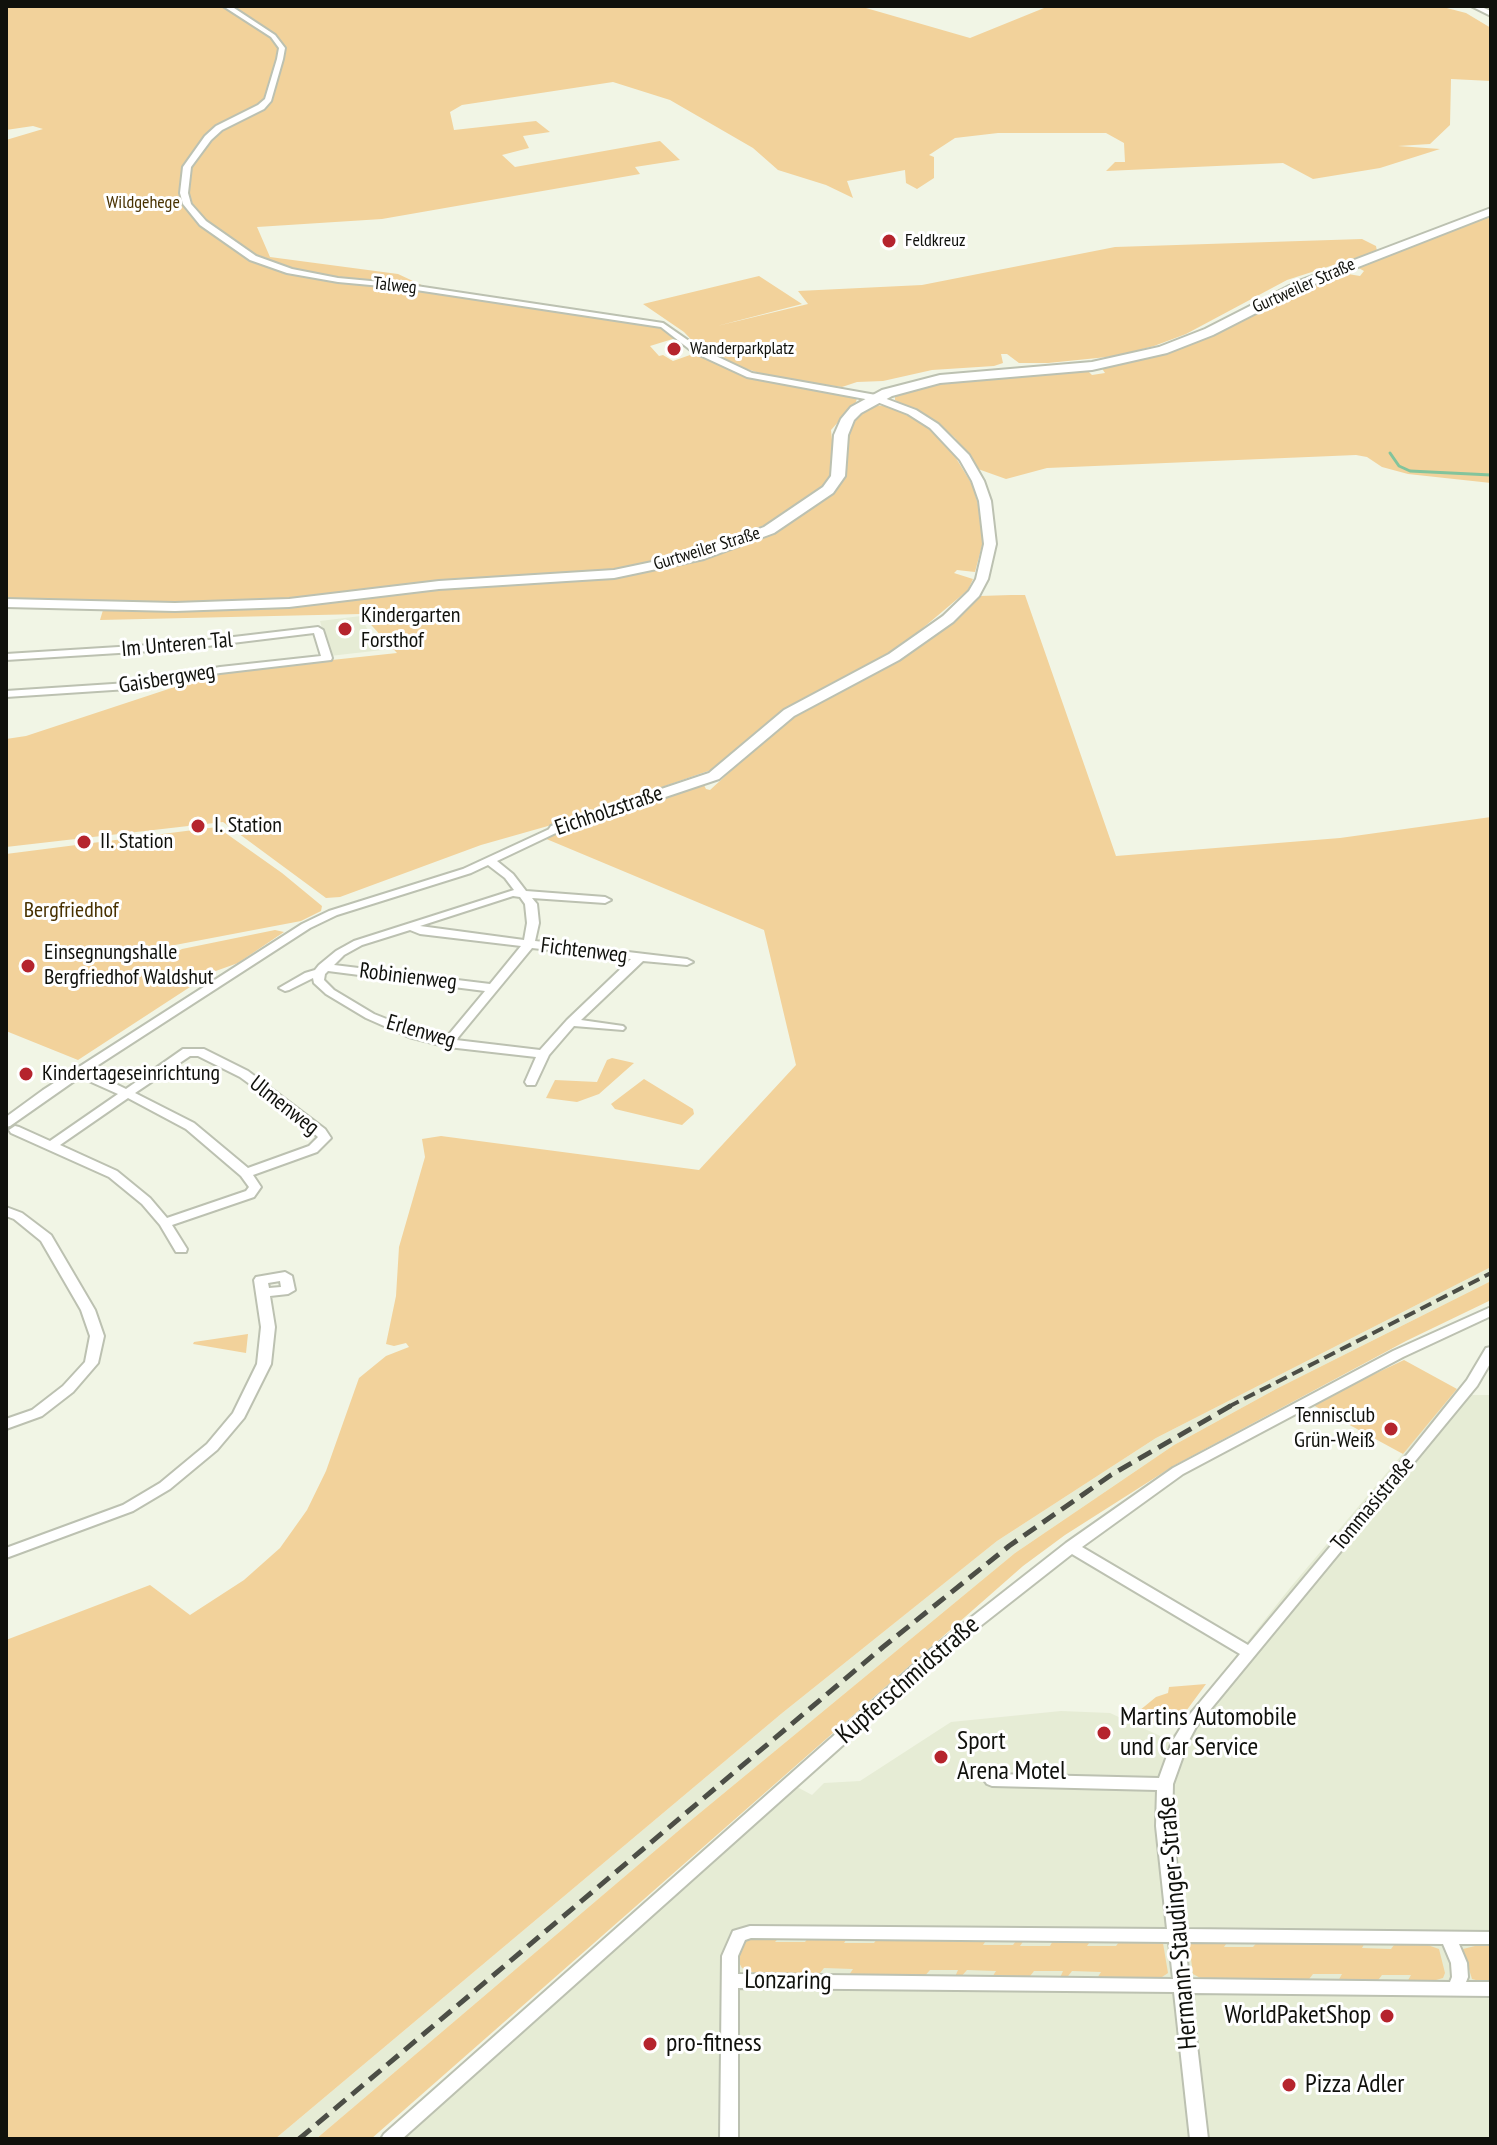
<!DOCTYPE html>
<meta charset="utf-8">
<style>
body{margin:0}
#map{position:relative;width:1497px;height:2145px;overflow:hidden;background:#f1f5e5;font-family:"PT Sans Narrow",sans-serif}
canvas{display:block}
.frame{position:absolute;inset:0;border:8px solid #10110c;pointer-events:none}
</style>
<div id="map">
<canvas width="1497" height="2145"></canvas>
<div class="frame"></div>
</div>
<script>
const c = document.querySelector('canvas').getContext('2d');
c.lineJoin = 'round';
function fill(path, color) { c.fillStyle = color; c.fill(path, 'evenodd'); }
const toPath = rows => new Path2D(rows.map(r => 'M' + r).join(''));
function trace(path, color, width, dash) { c.strokeStyle = color; c.lineWidth = width; c.lineCap = dash ? 'butt' : 'round'; c.setLineDash(dash || []); c.stroke(path); }
function drawText(font, color, halo, rows, align = 'center') {
  c.font = font + ' "PT Sans Narrow",sans-serif'; c.lineWidth = 6; c.setLineDash([]); c.textBaseline = 'middle'; c.strokeStyle = halo; c.fillStyle = color; for (const [text, x, y, turn = 0] of rows) {
    c.save(); c.translate(x, y); c.rotate((+turn || 0) * Math.PI / 180); c.textAlign = isNaN(turn) ? turn : align; if (halo) c.strokeText(text, 0, 0); c.fillText(text, 0, 0); c.restore();
  }
}
fill(toPath([
 [361,616,371,637,379,636,391,649,330,656,320,621],
 [1491,1267,1491,1281,1276,1389,1174,1445,1015,1553,684,1826,316,2139,275,2139,781,1714,997,1541,1156,1438],
 [1457,1389,1473,1395,1491,1395,1491,2139,401,2139,797,1787,812,1795,824,1783,860,1781,951,1722,1061,1711,1110,1713,1169,1740,1290,1588]
]), '#e6ecd5');
fill(toPath([
 [6,6,859,6,970,38,1049,6,1439,6,1466,13,1491,28,1491,81,1451,79,1450,125,1430,144,1398,146,1440,149,1380,168,1313,179,1283,163,1106,171,1115,162,1125,162,1124,143,1106,133,998,133,955,138,929,155,934,157,934,178,917,189,906,183,905,170,847,181,853,198,826,185,778,170,753,148,670,100,613,82,462,105,450,112,454,130,536,121,550,132,523,136,529,148,502,155,515,167,660,141,680,160,635,167,640,174,382,219,257,227,270,257,398,274,428,288,660,326,676,338,650,346,659,356,663,355,673,361,690,355,702,356,747,377,850,394,857,398,856,402,831,430,834,459,830,476,821,489,765,527,695,554,614,570,438,582,285,599,192,604,6,600,6,140,43,129,33,126,6,130],
 [1491,214,1491,483,1408,474,1382,467,1367,457,1356,455,1047,468,1006,479,978,469,955,438,940,425,895,400,895,394,947,382,1086,369,1092,375,1105,373,1101,367,1168,352,1304,284,1344,270,1348,274,1360,276,1364,271,1355,266,1466,226],
 [1362,239,1376,246,1377,251,1287,280,1186,334,1154,346,1117,356,1048,363,1019,363,1007,354,1001,354,1003,363,994,366,932,370,883,381,857,382,842,387,775,378,728,363,700,349,684,332,643,304,759,276,802,304,717,326,808,304,798,291,922,285,1115,247],
 [874,405,894,407,930,427,945,440,973,486,982,520,983,542,975,572,957,570,954,573,973,579,968,590,892,654,786,711,711,770,555,824,481,845,340,897,326,898,223,822,6,847,6,739,26,736,220,672,397,653,361,614,100,620,103,610,202,609,658,569,704,557,773,531,818,503,832,491,852,419],
 [1011,595,1025,595,1116,856,1340,838,1491,817,1491,1267,1156,1438,997,1541,781,1714,275,2139,6,2139,6,1640,150,1585,190,1615,244,1580,280,1548,307,1510,326,1471,359,1378,386,1356,409,1347,406,1343,394,1346,386,1344,396,1296,399,1247,425,1157,422,1139,441,1136,699,1170,796,1065,764,930,544,838,703,783,706,789,710,790,792,715,838,692,980,596],
 [217,827,282,873,322,906,321,911,301,921,154,949,165,958,182,949,275,930,284,932,238,963,213,972,78,1060,6,1031,6,854],
 [612,1058,634,1063,599,1094,577,1102,546,1098,555,1080,597,1082,607,1060],
 [644,1079,693,1109,694,1114,682,1125,615,1109,611,1104],
 [1491,1281,1491,1300,1406,1341,1175,1465,1065,1535,1023,1566,371,2139,316,2139,684,1826,1015,1553,1174,1445,1276,1389],
 [248,1334,246,1353,193,1344,194,1342],
 [1404,1360,1457,1389,1403,1454,1311,1404],
 [1206,1684,1175,1726,1164,1727,1134,1715,1156,1697,1168,1693,1169,1687],
 [782,1934,775,1942,805,1942,811,1934,850,1934,844,1943,874,1943,880,1935,989,1936,983,1945,1013,1945,1019,1937,1026,1937,1020,1946,1050,1946,1055,1937,1093,1937,1087,1946,1116,1946,1123,1937,1153,1940,1163,1943,1168,1973,1159,1979,1096,1980,1101,1972,1072,1971,1065,1980,1059,1980,1063,1971,1034,1971,1027,1980,991,1979,996,1971,967,1970,959,1979,954,1979,958,1970,930,1970,922,1979,847,1978,853,1969,824,1968,816,1978,763,1976,742,1968,737,1959,740,1945,754,1936],
 [1230,1938,1224,1947,1253,1947,1260,1939,1367,1939,1362,1948,1391,1949,1398,1940,1416,1941,1439,1949,1445,1973,1443,1978,1422,1984,1406,1984,1411,1975,1382,1975,1375,1984,1337,1983,1342,1974,1313,1974,1306,1983,1204,1980,1193,1974,1189,1944],
 [1491,1942,1491,1984,1472,1979,1463,1949]
]), '#f2d29b');
trace(toPath([
 [1390,453,1399,466,1410,471,1491,475]
]), '#83c49c', 3);
const minor = toPath([
 [223,6,231,6,275,35,285,48,283,59,271,101,264,109,222,130,211,140,191,167,188,193,191,204,206,221,256,256,292,269,338,278,403,284,663,323,699,348,752,373,876,395,880,398,876,401,747,377,693,352,661,327,403,288,338,282,287,273,250,260,200,225,183,204,180,193,183,167,205,136,216,126,258,105,265,99,277,59,279,48,271,37,223,6],
 [1471,6,1479,6,1491,11,1491,16,1471,6],
 [318,627,323,630,332,658,331,660,220,673,128,689,6,697,6,691,128,683,220,667,321,656,314,633,183,649,6,660,6,654,183,643,318,627],
 [556,826,560,827,561,829,560,831,497,861,513,874,526,891,605,897,611,900,605,903,532,898,537,904,539,923,535,941,687,959,693,962,687,965,643,961,581,1020,623,1026,625,1028,623,1030,574,1026,549,1055,535,1085,527,1085,525,1082,536,1057,448,1047,409,1037,366,1018,326,994,314,983,313,978,289,990,285,991,279,988,305,973,315,970,319,965,336,951,354,941,514,890,505,878,488,865,471,873,337,915,310,928,89,1071,126,1089,183,1049,204,1049,248,1071,325,1129,331,1138,317,1152,253,1175,261,1187,254,1197,172,1225,187,1249,186,1252,176,1252,160,1225,142,1204,109,1177,11,1133,9,1130,15,1126,19,1127,50,1141,118,1094,80,1077,10,1126,6,1127,6,1117,43,1090,302,924,329,911,463,869,556,826],
 [513,896,520,897,525,904,527,923,524,940,420,926,513,896],
 [410,930,420,934,521,946,490,984,334,965,344,955,362,945,410,930],
 [532,948,631,959,567,1020,540,1050,456,1040,532,948],
 [328,971,485,991,445,1039,417,1031,374,1014,334,990,324,980,325,974,328,971],
 [190,1056,198,1056,240,1077,292,1115,318,1137,309,1146,248,1168,194,1123,135,1093,190,1056],
 [128,1098,186,1129,241,1176,249,1187,246,1191,167,1218,150,1198,117,1171,60,1145,128,1098],
 [6,1207,22,1213,51,1235,95,1310,104,1336,98,1363,73,1392,42,1416,6,1429,6,1419,32,1410,63,1386,85,1362,90,1336,81,1310,41,1241,14,1219,6,1216,6,1207],
 [285,1272,292,1276,295,1290,288,1294,270,1296,275,1327,271,1364,244,1418,217,1450,170,1489,133,1511,6,1558,6,1548,123,1505,160,1483,207,1444,233,1413,257,1364,261,1327,254,1280,256,1277,285,1272],
 [280,1281,281,1287,269,1288,268,1283,280,1281],
 [1491,1307,1491,1316,1403,1357,1183,1474,1082,1547,1248,1645,1410,1451,1467,1380,1486,1348,1491,1347,1491,1362,1477,1386,1196,1727,1188,1742,1173,1784,1172,1826,1184,1929,1491,1932,1491,1944,1459,1944,1467,1963,1468,1977,1466,1982,1491,1982,1491,1996,1191,1993,1208,2139,1190,2139,1174,1992,738,1988,738,2139,720,2139,722,1956,733,1931,750,1926,1167,1929,1156,1826,1157,1790,992,1786,987,1784,984,1780,987,1776,992,1774,1159,1778,1172,1742,1186,1719,1240,1654,1072,1554,946,1653,402,2139,381,2139,384,2134,936,1645,1066,1543,1173,1468,1393,1351,1491,1307],
 [751,1938,1169,1942,1173,1979,738,1974,738,1956,745,1940,751,1938],
 [1185,1942,1443,1944,1451,1963,1452,1977,1450,1982,1189,1979,1185,1942]
]);
const tertiary = toPath([
 [876,395,916,410,938,424,969,455,984,481,991,501,996,544,988,579,979,596,953,622,899,660,794,716,719,779,561,832,551,832,549,829,551,826,709,773,784,710,889,654,943,616,969,591,976,579,984,544,979,501,972,481,960,460,930,428,908,414,872,400,872,396,876,395]
]);
const secondary = toPath([
 [1491,208,1491,215,1307,287,1213,335,1167,353,1092,370,940,383,892,396,861,413,854,420,848,435,845,476,833,493,774,533,704,559,614,578,439,589,289,607,175,611,6,607,6,599,175,603,289,599,439,581,614,570,695,553,764,527,823,487,831,476,834,435,841,419,851,407,882,390,940,375,1092,362,1159,347,1205,329,1299,281,1491,208]
]);
trace(minor, '#bcc1b1', 4);
trace(tertiary, '#bcc1b1', 4);
trace(secondary, '#bcc1b1', 4);
fill(minor, '#fff');
fill(tertiary, '#fff');
fill(secondary, '#fff');
trace(toPath([
 [1228,1407,1491,1273]
]), '#4c4e46', 4, [12, 6]);
trace(toPath([
 [299,2139,883,1647,1009,1546,1111,1475,1232,1405]
]), '#4c4e46', 5, [15, 8]);
for (const [x, y, r, color] of [
 [889,241,8,"#b5242d"],
 [674,349,8,"#b5242d"],
 [345,629,8,"#b5242d"],
 [198,826,8,"#b5242d"],
 [84,842,8,"#b5242d"],
 [28,966,8,"#b5242d"],
 [26,1074,8,"#b5242d"],
 [1391,1429,8,"#b5242d"],
 [1104,1733,8,"#b5242d"],
 [941,1757,8,"#b5242d"],
 [1387,2016,8,"#b5242d"],
 [650,2044,8,"#b5242d"],
 [1289,2085,8,"#b5242d"]
]) { const dot = new Path2D(); dot.arc(x, y, r, 0, 2 * Math.PI); c.fillStyle = color; c.fill(dot); trace(dot, '#fff', 3); }
drawText('18px', '#483100', '#fff', [
 ["Wildgehege",143,203]
]);
drawText('18px', '#10110c', '#fff', [
 ["Feldkreuz",905,241],
 ["Wanderparkplatz",690,349]
], 'left');
drawText('18px', '#10110c', '#fff', [
 ["Talweg",395,286,6],
 ["Gurtweiler Straße",1304,286,-24],
 ["Gurtweiler Straße",707,549,-17]
]);
drawText('22px', '#10110c', '#fff', [
 ["Kindergarten",361,616],
 ["Forsthof",361,641],
 ["I. Station",214,826],
 ["II. Station",100,842],
 ["Einsegnungshalle",44,953],
 ["Bergfriedhof Waldshut",44,978],
 ["Kindertageseinrichtung",42,1074],
 ["Tennisclub",1375,1416,"right"],
 ["Grün-Weiß",1375,1441,"right"]
], 'left');
drawText('22px', '#10110c', '#fff', [
 ["Im Unteren Tal",177,645,-5],
 ["Gaisbergweg",167,679,-9],
 ["Eichholzstraße",609,811,-19],
 ["Fichtenweg",584,951,7],
 ["Robinienweg",408,977,7],
 ["Erlenweg",421,1032,16],
 ["Ulmenweg",284,1106,38],
 ["Tommasistraße",1373,1504,-50]
]);
drawText('22px', '#483100', '#fff', [
 ["Bergfriedhof",71,911]
]);
drawText('26px', '#10110c', '#fff', [
 ["Kupferschmidstraße",908,1680,-41],
 ["Hermann-Staudinger-Straße",1178,1923,-95],
 ["Lonzaring",788,1981,1]
]);
drawText('26px', '#10110c', '#fff', [
 ["Martins Automobile",1120,1718],
 ["und Car Service",1120,1748],
 ["Sport",957,1742],
 ["Arena Motel",957,1772],
 ["WorldPaketShop",1371,2016,"right"],
 ["pro-fitness",666,2044],
 ["Pizza Adler",1305,2085]
], 'left');
</script>
